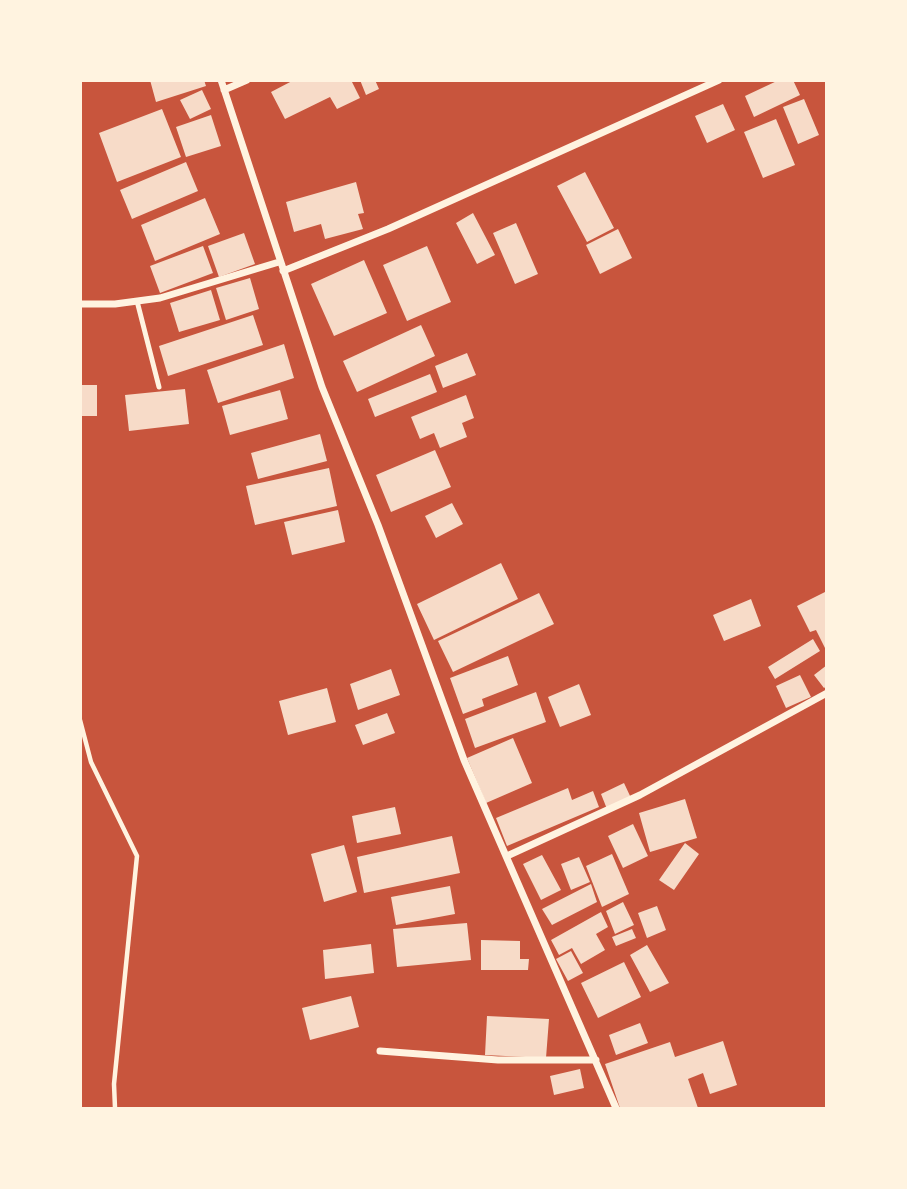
<!DOCTYPE html>
<style>
body{margin:0}
#map{position:relative;width:907px;height:1189px;overflow:hidden;background:#c8553d;font-family:Poppins,sans-serif}
canvas{display:block}
.frame{position:absolute;inset:0;border:82px solid #fff3e0;pointer-events:none}
</style>
<div id="map">
<canvas width="907" height="1189"></canvas>
<div class="frame"></div>
</div>
<script>
const c = document.querySelector('canvas').getContext('2d');
c.lineJoin = 'round';
function fill(path, color) { c.fillStyle = color; c.fill(path, 'evenodd'); }
const toPath = rows => new Path2D(rows.map(r => 'M' + r).join(''));
function trace(path, color, width, dash) { c.strokeStyle = color; c.lineWidth = width; c.lineCap = dash ? 'butt' : 'round'; c.setLineDash(dash || []); c.stroke(path); }
fill(toPath([
 [150,80,204,80,206,86,156,102],
 [294,80,351,80,360,98,337,109,330,97,285,119,271,92],
 [360,80,375,80,379,89,366,95],
 [779,80,793,80,800,95,754,117,745,96],
 [202,90,211,109,190,119,180,100],
 [804,99,819,135,798,144,783,107],
 [723,104,735,130,707,143,695,116],
 [162,109,181,157,117,182,99,133],
 [211,115,221,146,186,157,176,127],
 [776,119,795,165,763,178,744,132],
 [186,162,198,191,132,219,120,190],
 [585,172,614,228,587,242,557,186],
 [356,182,364,213,358,214,363,229,325,239,321,224,294,232,286,202],
 [205,198,220,234,155,261,141,225],
 [473,213,495,255,477,264,456,223],
 [516,223,538,274,515,284,493,233],
 [618,229,632,258,600,274,586,245],
 [244,233,255,264,219,277,208,246],
 [203,246,213,273,160,293,150,266],
 [427,246,451,302,407,321,383,265],
 [364,260,387,313,334,336,311,284],
 [250,278,259,309,226,320,216,288],
 [211,290,220,320,179,332,170,303],
 [253,315,263,345,168,376,159,346],
 [421,325,435,356,357,392,343,361],
 [284,344,294,378,218,403,207,370],
 [467,353,476,375,443,388,435,366],
 [430,374,437,392,375,417,368,399],
 [80,385,97,385,97,416,80,416],
 [185,389,189,424,129,431,125,395],
 [280,390,288,419,230,435,222,406],
 [466,395,474,418,462,423,467,437,440,448,434,433,420,439,411,417],
 [320,434,327,461,258,479,251,453],
 [435,450,451,487,391,512,376,475],
 [329,468,337,506,255,525,246,486],
 [452,503,463,524,436,538,425,516],
 [338,510,345,542,292,555,284,522],
 [501,563,518,599,434,640,417,604],
 [827,591,827,652,816,630,810,632,797,606],
 [539,593,554,624,453,672,438,641],
 [751,599,761,626,724,641,713,615],
 [813,639,820,651,775,679,768,667],
 [508,656,518,685,482,699,484,706,463,714,450,678],
 [827,665,827,686,824,688,814,675],
 [391,669,400,695,358,710,350,684],
 [800,675,811,697,786,708,776,686],
 [579,684,591,715,560,727,548,697],
 [327,688,336,722,288,735,279,701],
 [536,692,546,722,475,748,465,719],
 [387,713,395,733,363,745,355,725],
 [513,738,532,783,486,803,467,758],
 [624,783,631,798,607,809,601,794],
 [568,788,572,800,593,791,599,807,507,846,496,818],
 [685,799,697,838,650,852,639,813],
 [395,807,401,834,357,843,352,816],
 [633,824,648,856,623,868,608,836],
 [452,836,460,873,364,893,357,857],
 [685,843,699,854,674,890,659,880],
 [344,845,357,892,324,902,311,854],
 [612,854,629,894,602,907,586,866],
 [542,855,561,890,541,900,523,864],
 [579,857,590,882,571,890,561,864],
 [591,884,597,902,552,925,542,909],
 [450,886,455,914,396,925,391,897],
 [623,902,634,925,615,934,606,911],
 [657,906,666,930,647,938,638,913],
 [601,912,608,927,596,934,605,950,581,964,572,948,559,955,551,940],
 [467,923,471,960,397,967,393,929],
 [632,929,636,938,616,946,612,937],
 [481,940,520,941,520,959,529,959,528,970,481,970],
 [371,944,374,973,325,979,323,950],
 [647,945,669,983,650,992,630,955],
 [571,951,583,973,568,981,556,959],
 [624,962,641,997,598,1018,581,983],
 [351,996,359,1027,310,1040,302,1008],
 [487,1016,549,1019,546,1058,485,1055],
 [640,1023,648,1043,616,1055,609,1035],
 [723,1041,737,1085,710,1094,703,1073,688,1079,698,1108,620,1108,605,1064,670,1042,675,1057],
 [580,1069,584,1088,554,1095,550,1076]
]), '#f7dbc8');
trace(toPath([
 [80,720,91,762,137,856,114,1084,115,1108]
]), '#fff3e0', 4.5);
trace(toPath([
 [137,301,159,387]
]), '#fff3e0', 5);
trace(toPath([
 [221,80,322,387,378,525,464,760,616,1108],
 [224,90,247,80],
 [283,271,388,229,719,80],
 [80,304,115,304,160,298,279,262],
 [507,856,640,795,827,693],
 [380,1051,498,1060,596,1060]
]), '#fff3e0', 7);
</script>
